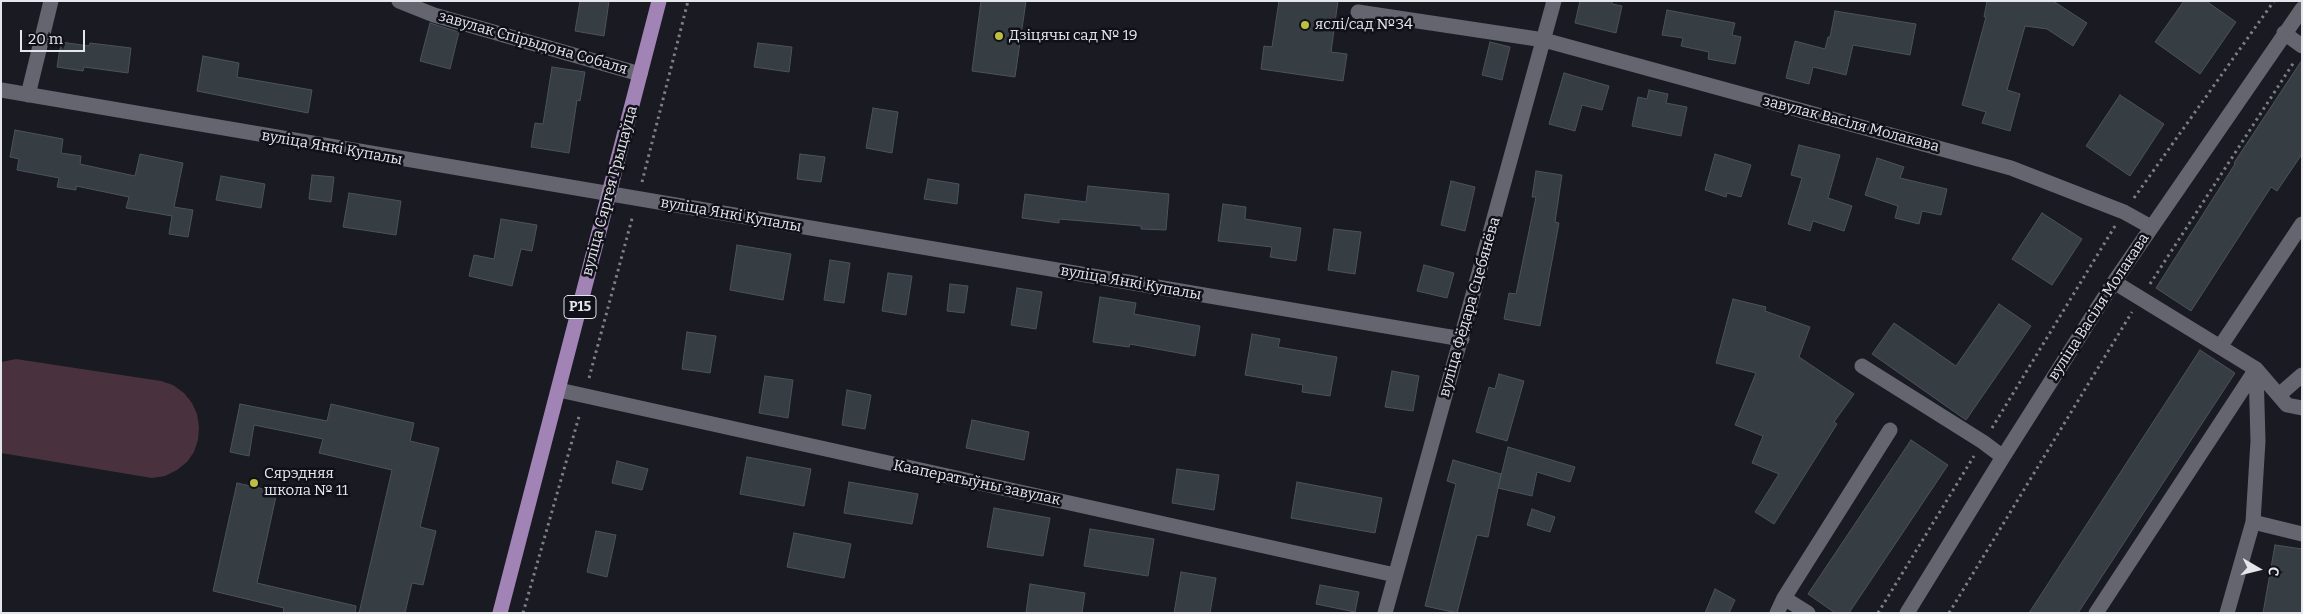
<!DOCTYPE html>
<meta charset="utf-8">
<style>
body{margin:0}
#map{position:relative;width:2303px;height:614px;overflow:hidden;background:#191a22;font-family:Bitter,serif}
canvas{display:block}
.frame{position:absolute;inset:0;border:2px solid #e5e6ec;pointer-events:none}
.north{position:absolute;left:2233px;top:544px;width:50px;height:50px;-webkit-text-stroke:4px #101118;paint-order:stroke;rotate:98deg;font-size:14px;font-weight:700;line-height:20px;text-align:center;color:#e5e6ec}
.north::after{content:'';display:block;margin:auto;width:18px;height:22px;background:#e5e6ec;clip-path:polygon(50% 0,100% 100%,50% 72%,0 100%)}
.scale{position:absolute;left:20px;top:30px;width:65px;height:22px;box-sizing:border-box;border:2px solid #e5e6ec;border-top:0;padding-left:6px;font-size:15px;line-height:18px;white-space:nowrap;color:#e5e6ec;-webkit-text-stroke:4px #101118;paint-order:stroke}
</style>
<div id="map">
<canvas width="2303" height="614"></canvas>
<div class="frame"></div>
<div class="north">С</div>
<div class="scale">20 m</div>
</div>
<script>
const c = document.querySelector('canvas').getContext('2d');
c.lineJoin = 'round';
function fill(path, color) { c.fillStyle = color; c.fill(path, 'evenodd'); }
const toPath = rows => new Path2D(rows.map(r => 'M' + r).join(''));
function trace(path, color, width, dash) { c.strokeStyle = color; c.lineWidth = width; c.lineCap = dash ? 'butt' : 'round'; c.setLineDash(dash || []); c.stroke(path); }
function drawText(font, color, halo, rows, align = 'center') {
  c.font = font + ' Bitter,serif'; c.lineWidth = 5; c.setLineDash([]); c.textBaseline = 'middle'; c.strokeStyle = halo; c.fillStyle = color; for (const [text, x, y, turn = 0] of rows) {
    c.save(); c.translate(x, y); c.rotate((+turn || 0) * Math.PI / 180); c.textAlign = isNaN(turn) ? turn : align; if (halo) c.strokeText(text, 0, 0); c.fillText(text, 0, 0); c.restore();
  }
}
fill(toPath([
 [16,359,161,381,173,385,184,393,192,403,197,414,199,427,198,440,194,452,187,462,177,470,165,476,152,478,1,453,1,362]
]), '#49313d');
const building = toPath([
 [580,1,609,1,604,36,575,31,580,1],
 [981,1,1026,1,1015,77,972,71,981,1],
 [1279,1,1338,1,1331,52,1347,54,1343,81,1261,69,1264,46,1272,47,1279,1],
 [1580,1,1612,1,1612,4,1622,6,1616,33,1575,23,1580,1],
 [1987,1,2053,1,2087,23,2073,46,2047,29,2025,26,2007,90,2020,94,2010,131,1982,123,1986,112,1962,105,1986,17,1984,17,1987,1],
 [2184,1,2206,1,2236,22,2200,74,2155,42,2184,1],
 [1667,10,1735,23,1732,35,1741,37,1735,64,1708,59,1709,52,1681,46,1683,38,1662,35,1667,10],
 [1835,11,1916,24,1910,55,1853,45,1846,75,1813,67,1809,84,1786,78,1795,41,1825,49,1828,37,1830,37,1835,11],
 [430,23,459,32,450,69,420,61,430,23],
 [61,42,89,46,90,43,131,48,128,73,84,67,83,71,57,67,61,42],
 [1490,42,1510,47,1502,80,1482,75,1490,42],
 [758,43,792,47,789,72,754,67,758,43],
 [203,56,239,63,237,77,312,90,308,113,197,91,203,56],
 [2302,60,2302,154,2277,191,2271,187,2191,311,2156,288,2235,164,2234,163,2302,60],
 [552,67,585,72,580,101,577,100,569,153,531,147,535,123,543,124,552,67],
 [1564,73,1609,86,1602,110,1582,105,1575,131,1549,124,1564,73],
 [1649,90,1668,94,1666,103,1687,107,1681,136,1632,126,1638,97,1647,99,1649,90],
 [2120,95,2164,124,2130,176,2086,146,2120,95],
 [873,108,898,112,892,153,866,148,873,108],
 [15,130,63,139,61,153,81,156,80,164,135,176,140,154,183,163,174,207,193,210,188,237,169,234,172,216,126,208,129,197,76,186,76,190,57,187,59,178,17,170,19,159,10,157,15,130],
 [1799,145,1840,155,1828,198,1852,206,1844,231,1813,221,1810,231,1788,224,1802,178,1791,175,1799,145],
 [800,154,825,157,821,182,797,179,800,154],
 [1715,154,1751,165,1741,197,1727,193,1726,197,1705,190,1715,154],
 [1877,158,1904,167,1900,178,1947,189,1941,215,1922,211,1919,224,1895,218,1898,206,1865,195,1877,158],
 [1536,171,1562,175,1555,222,1559,223,1540,326,1504,319,1509,293,1516,294,1536,197,1532,197,1536,171],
 [312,175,334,177,331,202,309,199,312,175],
 [221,176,265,184,261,208,216,200,221,176],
 [928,179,959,184,957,204,924,199,928,179],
 [1451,181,1475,187,1465,231,1441,225,1451,181],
 [1088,186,1169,194,1166,230,1141,229,1141,226,1059,219,1059,223,1022,218,1025,194,1086,202,1088,186],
 [349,193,401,201,396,235,343,227,349,193],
 [1223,204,1246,207,1245,219,1301,228,1296,261,1270,257,1272,247,1218,241,1223,204],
 [2042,213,2082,239,2052,285,2012,259,2042,213],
 [501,219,537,225,532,251,521,249,512,286,469,276,474,255,494,259,501,219],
 [1334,229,1361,232,1355,274,1328,270,1334,229],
 [737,245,791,254,783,300,730,290,737,245],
 [830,260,850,263,844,303,824,300,830,260],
 [1424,265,1454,273,1447,298,1417,291,1424,265],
 [888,273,912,276,906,315,882,311,888,273],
 [950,284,968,286,964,313,947,311,950,284],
 [1017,288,1042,292,1036,329,1011,325,1017,288],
 [1100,297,1136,303,1134,314,1200,326,1195,356,1130,344,1129,347,1093,342,1100,297],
 [1733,299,1766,307,1765,311,1810,327,1799,357,1854,394,1834,422,1837,424,1774,524,1755,512,1779,474,1752,463,1763,436,1735,425,1756,373,1716,363,1733,299],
 [1999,304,2031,326,1966,420,1872,354,1894,323,1956,366,1999,304],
 [687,332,716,336,710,373,682,369,687,332],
 [1252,334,1280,339,1278,347,1337,357,1330,396,1302,392,1303,385,1245,375,1252,334],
 [2200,350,2235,373,2078,613,2029,613,2200,350],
 [1392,371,1419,376,1413,411,1385,407,1392,371],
 [1499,374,1524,381,1507,441,1476,432,1489,387,1495,389,1499,374],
 [765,376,793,380,788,418,759,413,765,376],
 [847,390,871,395,865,429,842,425,847,390],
 [240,404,327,421,331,404,414,423,410,441,439,448,420,527,436,531,423,585,412,583,405,613,359,613,392,470,319,453,323,439,254,425,249,456,230,452,240,404],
 [972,420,1029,432,1024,460,966,448,972,420],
 [1911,440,1948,465,1849,613,1835,613,1808,594,1911,440],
 [1508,447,1575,467,1570,482,1537,472,1532,496,1498,488,1508,447],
 [747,457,811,469,804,506,740,494,747,457],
 [1453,460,1501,474,1488,537,1477,535,1457,613,1425,606,1456,484,1447,481,1453,460],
 [617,461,648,469,642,490,612,483,617,461],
 [1177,469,1219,475,1214,510,1172,503,1177,469],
 [849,482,918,494,912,524,844,513,849,482],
 [1297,482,1382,498,1375,533,1291,518,1297,482],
 [237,483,277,492,257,583,356,606,355,613,283,613,284,608,213,591,237,483],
 [994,508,1050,518,1043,556,987,547,994,508],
 [1532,509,1555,517,1550,532,1527,525,1532,509],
 [1090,529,1154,539,1148,576,1084,566,1090,529],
 [596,531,616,535,607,577,587,572,596,531],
 [794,533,851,544,844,578,787,567,794,533],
 [2275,545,2302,549,2302,613,2263,613,2275,545],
 [1181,572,1216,578,1210,613,1174,613,1181,572],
 [1030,584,1085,593,1082,613,1026,613,1030,584],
 [1320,585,1359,592,1355,612,1316,604,1320,585],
 [1715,589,1735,600,1729,613,1705,613,1715,589]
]);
fill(building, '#363d43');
trace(building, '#4b535a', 1);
trace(toPath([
 [642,182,688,1],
 [2134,198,2274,1],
 [2150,284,2294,62],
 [589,378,633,215],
 [1992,428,2115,226],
 [523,613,580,413],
 [1878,613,1974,456],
 [1949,613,2132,312]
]), '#7e7f86', 3, [2.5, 4]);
trace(toPath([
 [399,1,434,15,640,74],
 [1358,12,1544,40,2011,168,2124,212,2151,227],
 [2284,33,2302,46],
 [1,90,1462,339],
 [28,95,51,1],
 [2114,282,2256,369,2287,405,2302,408],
 [2220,347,2302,224],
 [1862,366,1983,442,2003,457],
 [559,390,1395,575],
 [2279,395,2302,375],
 [2253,522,2302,534],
 [1784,598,1808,613],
 [1385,613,1554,1],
 [1777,613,1784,598,1890,430],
 [1907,613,2003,457,2114,282,2302,9],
 [2096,613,2256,369],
 [2227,613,2253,522,2258,441,2256,369]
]), '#64656f', 15);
trace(toPath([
 [500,613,659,1]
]), '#a183b5', 15);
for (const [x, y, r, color] of [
 [1305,25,5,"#bebf42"],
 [999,36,5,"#bebf42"],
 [254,483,5,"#bebf42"]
]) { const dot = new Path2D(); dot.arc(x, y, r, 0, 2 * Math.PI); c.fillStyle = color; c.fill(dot); trace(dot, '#101118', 2); }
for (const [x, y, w] of [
 [580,307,32]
]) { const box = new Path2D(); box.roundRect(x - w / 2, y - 11.5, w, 23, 4); c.fillStyle = '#101118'; c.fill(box); trace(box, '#e5e6ec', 1); }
drawText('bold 14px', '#e5e6ec', null, [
 ["Р15",580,307]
]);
drawText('15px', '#e5e6ec', '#101118', [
 ["яслі/сад №34",1315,25],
 ["Дзіцячы сад № 19",1009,36],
 ["Сярэдняя",264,474],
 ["школа № 11",264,491]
], 'left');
drawText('15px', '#e5e6ec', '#101118', [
 ["завулак Спірыдона Собаля",533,43,16],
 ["завулак Васіля Молакава",1851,124,15],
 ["вуліца Янкі Купалы",332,148,10],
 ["вуліца Сяргея Грыцаўца",610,191,-75],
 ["вуліца Янкі Купалы",731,215,10],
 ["вуліца Янкі Купалы",1131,283,10],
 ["вуліца Фёдара Сцебянёва",1470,307,-74],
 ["вуліца Васіля Молакава",2099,307,-57],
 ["Кааператыўны завулак",977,483,12]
]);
</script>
